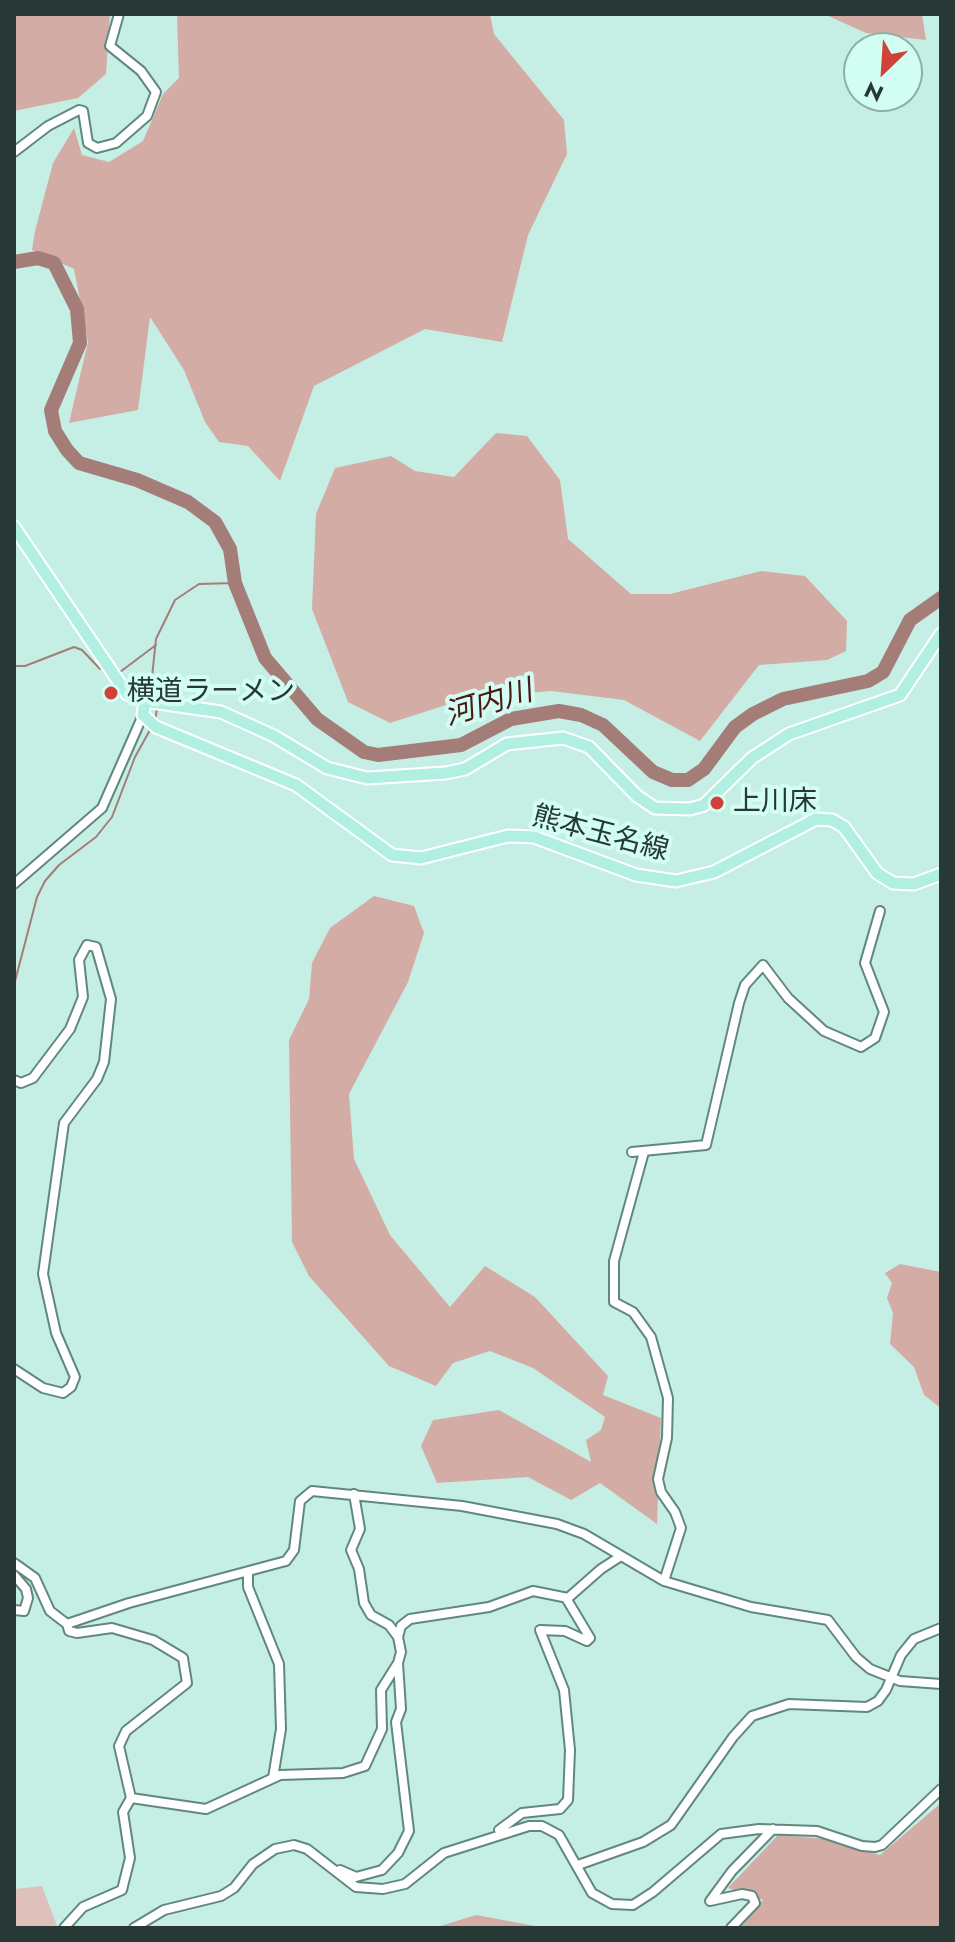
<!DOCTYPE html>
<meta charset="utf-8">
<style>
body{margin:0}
#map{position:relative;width:955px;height:1942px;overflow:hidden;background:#c5efe5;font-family:Jost,sans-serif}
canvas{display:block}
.frame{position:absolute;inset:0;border:16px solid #283935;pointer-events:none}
.north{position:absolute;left:843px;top:32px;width:80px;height:80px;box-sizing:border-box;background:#d2fdf3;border:2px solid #8eafa7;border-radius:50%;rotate:205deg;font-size:22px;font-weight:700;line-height:32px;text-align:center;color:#283935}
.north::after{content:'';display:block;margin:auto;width:28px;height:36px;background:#d04239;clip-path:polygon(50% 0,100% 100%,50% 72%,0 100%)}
</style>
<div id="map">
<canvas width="955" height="1942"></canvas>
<div class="frame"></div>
<div class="north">N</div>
</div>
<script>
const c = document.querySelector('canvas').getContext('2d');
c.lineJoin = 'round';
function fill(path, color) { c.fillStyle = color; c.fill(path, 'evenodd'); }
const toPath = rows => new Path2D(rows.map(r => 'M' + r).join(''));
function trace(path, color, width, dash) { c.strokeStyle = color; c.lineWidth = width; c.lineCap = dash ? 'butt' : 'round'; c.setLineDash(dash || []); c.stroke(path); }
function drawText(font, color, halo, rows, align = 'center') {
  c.font = font + ' Jost,"Noto Sans JP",sans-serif'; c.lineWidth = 8; c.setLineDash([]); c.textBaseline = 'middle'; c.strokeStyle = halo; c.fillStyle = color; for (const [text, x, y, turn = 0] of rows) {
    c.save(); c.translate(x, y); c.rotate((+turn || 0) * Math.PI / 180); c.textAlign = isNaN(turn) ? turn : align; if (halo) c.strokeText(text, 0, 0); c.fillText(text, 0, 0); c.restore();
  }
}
fill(toPath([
 [42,1886,58,1928,14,1928,14,1889]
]), '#dfc1bc');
fill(toPath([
 [14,14,110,14,106,74,78,98,14,111],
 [177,14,490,14,494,34,564,120,567,154,528,235,502,342,425,329,314,386,280,481,248,446,219,442,205,422,184,370,150,317,138,410,69,423,88,342,74,269,32,250,35,231,53,163,74,128,82,155,109,162,143,141,163,94,179,78],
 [824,14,922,14,926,40,866,33],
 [496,433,527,436,560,480,568,539,631,594,670,594,761,571,805,576,847,621,846,651,827,660,759,665,700,741,624,700,551,691,468,698,390,723,348,702,312,609,316,514,335,468,391,456,415,471,454,477],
 [374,896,414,906,424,933,408,982,349,1094,354,1159,390,1235,450,1307,485,1266,535,1297,608,1376,603,1395,661,1418,657,1524,600,1483,571,1500,528,1477,437,1483,421,1446,433,1420,499,1410,591,1462,586,1440,601,1430,605,1417,533,1368,490,1351,453,1363,436,1386,389,1366,309,1276,292,1242,289,1040,309,999,312,963,330,928],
 [900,1264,941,1272,941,1408,924,1395,914,1367,890,1344,893,1313,887,1298,892,1283,885,1273],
 [941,1803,941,1928,740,1928,763,1900,728,1888,778,1835,827,1839,880,1855],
 [476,1915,546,1928,434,1928]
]), '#d4aca6');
trace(toPath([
 [14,666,25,666,74,647,82,650,100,669],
 [120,672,156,645],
 [150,696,156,639,175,600,199,584,235,583],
 [155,721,157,709],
 [14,985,37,897,45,881,59,865,96,837,112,817,135,757,150,730]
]), '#a47d78', 2);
trace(toPath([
 [14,262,38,258,54,263,77,309,80,343,51,410,55,431,67,450,79,463,137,480,188,502,215,522,230,549,235,583,265,658,317,719,364,752,378,755,461,745,511,719,559,711,581,715,603,725,653,772,672,780,688,780,704,769,735,727,753,714,783,699,868,681,883,672,910,620,941,598]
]), '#a47d78', 14);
const minor = toPath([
 [14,152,48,126,79,110,83,111,88,143,97,148,116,143,147,116,156,92,141,71,110,46,119,14],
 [14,884,102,808,143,715],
 [14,1080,21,1083,33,1078,70,1029,83,997,79,960,87,945,96,947,111,999,104,1062,97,1079,64,1123,43,1274,56,1333,75,1377,71,1387,63,1393,43,1388,14,1369],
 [632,1152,706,1145,739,1003,745,985,763,965,788,998,824,1031,861,1047,875,1038,884,1012,865,963,880,911],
 [644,1152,614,1261,614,1302,633,1312,651,1337,668,1398,667,1438,658,1479,661,1492,675,1512,681,1528,664,1581],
 [14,1563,35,1578,50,1611,67,1624,69,1631,77,1633,112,1628,153,1640,183,1658,187,1683,126,1731,119,1746,131,1798,123,1812,130,1858,122,1890,83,1907,64,1928],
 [248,1573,248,1587,279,1664,281,1729,273,1778],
 [14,1575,26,1589,28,1598,24,1611,14,1610],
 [67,1624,129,1603,286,1561,294,1550,300,1501,312,1491,462,1506,557,1524,584,1534,664,1581,751,1607,828,1620,856,1657,870,1669,900,1681,941,1684],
 [398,1637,401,1626,410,1619,489,1607,533,1591,568,1598,601,1569,621,1556],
 [131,1798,206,1809,280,1775,343,1773,365,1766,382,1729,381,1690,398,1663,401,1652,398,1637,389,1625,371,1615,364,1603,359,1569,351,1550,360,1529,354,1494],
 [499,1830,522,1813,560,1809,568,1800,570,1750,564,1690,540,1630,565,1631,587,1641,590,1638,566,1598],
 [578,1865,643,1842,671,1825,733,1737,752,1716,789,1704,867,1707,878,1701,886,1690,901,1655,914,1639,941,1628],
 [340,1870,356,1877,382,1870,398,1853,409,1831,396,1722,401,1709,398,1663],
 [134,1928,164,1910,221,1896,234,1888,253,1864,275,1849,294,1845,307,1849,356,1887,383,1889,405,1884,444,1853,529,1826,542,1826,559,1835,592,1893,612,1904,633,1905,653,1892,721,1834,759,1829,817,1831,862,1846,875,1847,882,1845,941,1789],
 [731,1928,755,1903,752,1896,742,1894,710,1901,732,1871,773,1829]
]);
const major = toPath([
 [14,527,127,694,145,701,221,712,274,736,327,768,367,778,446,773,465,769,507,744,563,738,589,747,637,796,655,808,690,809,704,805,752,758,789,734,900,695,941,634],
 [145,701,143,715,156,727,296,785,392,855,421,858,508,836,534,837,636,875,676,881,714,872,816,819,832,820,844,827,877,873,893,883,914,884,941,874]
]);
trace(minor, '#618880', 12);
trace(major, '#fff', 15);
trace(minor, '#fff', 8);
trace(major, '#b0efe2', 11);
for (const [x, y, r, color] of [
 [111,693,8,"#d04239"],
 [717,803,8,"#d04239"]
]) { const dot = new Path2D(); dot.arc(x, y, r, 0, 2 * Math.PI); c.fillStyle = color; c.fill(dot); trace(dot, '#d2fdf3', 3); }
drawText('28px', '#283935', '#d2fdf3', [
 ["横道ラーメン",127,693],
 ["上川床",733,803]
], 'left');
drawText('28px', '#283935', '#d2fdf3', [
 ["熊本玉名線",600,835,15]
]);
drawText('italic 30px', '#4b1814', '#d2fdf3', [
 ["河内川",489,705,-17]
]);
</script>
